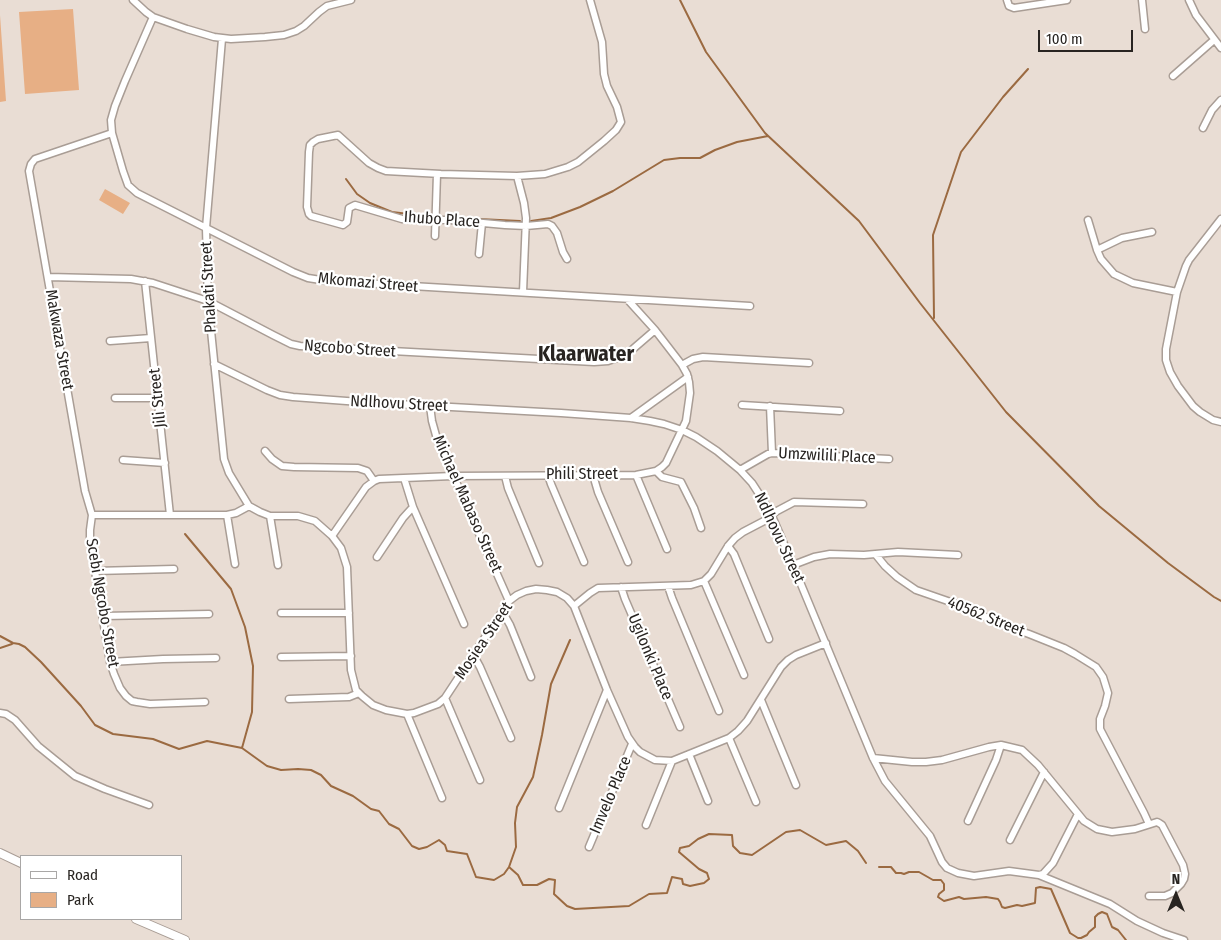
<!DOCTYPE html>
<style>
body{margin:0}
#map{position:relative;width:1221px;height:940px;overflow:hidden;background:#e9ddd4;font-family:"Fira Sans Condensed",sans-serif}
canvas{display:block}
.legend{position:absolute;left:20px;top:855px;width:162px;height:65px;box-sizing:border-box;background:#fff;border:1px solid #a9a7a6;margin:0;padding:6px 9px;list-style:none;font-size:15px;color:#282421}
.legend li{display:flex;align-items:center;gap:10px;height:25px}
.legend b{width:25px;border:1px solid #a9a7a6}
.north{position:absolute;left:1151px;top:870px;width:50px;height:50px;-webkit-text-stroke:4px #fff;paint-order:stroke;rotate:0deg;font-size:14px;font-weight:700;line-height:20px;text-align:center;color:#282421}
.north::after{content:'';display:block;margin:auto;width:18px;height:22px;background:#282421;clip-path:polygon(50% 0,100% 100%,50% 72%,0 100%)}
.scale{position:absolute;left:1038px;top:30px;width:95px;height:22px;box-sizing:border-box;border:2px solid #282421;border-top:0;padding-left:6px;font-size:15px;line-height:18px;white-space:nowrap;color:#282421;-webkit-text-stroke:4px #fff;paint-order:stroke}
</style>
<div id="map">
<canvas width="1221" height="940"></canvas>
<ul class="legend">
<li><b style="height:6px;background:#fff"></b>Road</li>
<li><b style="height:14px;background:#e7af85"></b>Park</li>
</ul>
<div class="north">N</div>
<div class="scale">100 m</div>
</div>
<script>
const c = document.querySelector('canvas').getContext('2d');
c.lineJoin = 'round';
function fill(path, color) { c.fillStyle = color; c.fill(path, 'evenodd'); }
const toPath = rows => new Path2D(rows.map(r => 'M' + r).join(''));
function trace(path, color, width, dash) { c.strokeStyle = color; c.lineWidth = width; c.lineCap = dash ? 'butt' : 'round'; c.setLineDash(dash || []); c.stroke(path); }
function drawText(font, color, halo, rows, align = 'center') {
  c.font = font + ' "Fira Sans Condensed",sans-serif'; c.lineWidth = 4.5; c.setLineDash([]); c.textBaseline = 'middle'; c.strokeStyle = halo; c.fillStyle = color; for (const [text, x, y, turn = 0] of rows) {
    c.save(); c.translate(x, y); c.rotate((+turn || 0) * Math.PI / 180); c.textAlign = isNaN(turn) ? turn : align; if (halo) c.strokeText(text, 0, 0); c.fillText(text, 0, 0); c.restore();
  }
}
fill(toPath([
 [73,9,79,90,25,94,19,12],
 [0,15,6,101,0,102],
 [105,189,130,203,123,214,99,200]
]), '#e7af85');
trace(toPath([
 [680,0,706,52,765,133,859,221,920,303,1006,412,1099,506,1168,563,1214,597,1221,601],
 [346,179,357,194,370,203,392,212,434,217],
 [458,218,520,221],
 [531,221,551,218,580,207,613,191,664,160,680,158,700,158,715,150,737,142,768,136],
 [934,318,933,235,961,152,1003,97,1028,69],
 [185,534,231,589,245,627,253,666,252,712,242,748],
 [0,636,13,643,19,644,25,647,41,662,81,706,95,725,113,734,153,739,179,749,207,741,242,748,267,766,281,770,298,769,311,770,321,775,331,786,353,796,371,809,379,811,389,824,399,829,412,846,419,849,427,847,439,840,445,845,447,851,467,854,476,877,494,880,504,874,509,867,518,875,523,885,537,885,549,879,555,880,554,894,567,906,575,909,629,906,649,894,667,893,672,877,682,879,683,884,690,886,704,883,709,879,707,873,699,869,679,852,680,848,689,846,698,839,709,834,732,835,733,846,740,853,752,855,786,832,800,830,826,845,846,841,858,851,866,863],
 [0,648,12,644],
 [509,867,516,847,515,823,517,807,533,777,542,735,551,684,570,640],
 [879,867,891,867,896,873,901,873,904,874,909,872,919,872,933,880,941,880,944,884,944,890,939,894,938,897,944,901,959,897,964,899,986,897,998,899,1000,902,1002,907,1005,908,1017,905,1022,906,1035,903,1036,888,1040,887,1051,889,1070,933,1078,938,1081,938,1087,935,1089,932,1095,927,1095,917,1098,914,1102,912,1107,914,1112,927,1118,930,1126,940]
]), '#9b6a41', 2);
const minor = toPath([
 [133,0,146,12,153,17,187,29,214,37,231,39,265,37,284,35,296,31,304,26,319,12,327,6,351,0],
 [1007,0,1009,6,1014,8,1067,0],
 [1142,0,1145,29],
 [1189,0,1196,15,1221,48],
 [153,17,125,81,115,106,111,120,112,133,123,171,128,185,137,193,293,272,308,278,327,281,750,306],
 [222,39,206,228,208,301,224,459,229,473,249,506,260,512,270,516,298,516,315,521,332,536,341,548,347,567,351,670,356,690,362,696,373,705,386,710,407,714,414,713,438,704,445,698,509,601,517,595,526,591,536,589,547,590,557,592,567,598,574,606,607,690,628,737,635,747,640,752,655,760,672,761,729,738,738,731,747,721,781,667,788,660,796,655,826,643],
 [1173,76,1214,40],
 [1203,128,1212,110,1221,100],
 [112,133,35,159,31,164,29,171,85,491,92,515,90,530,90,539,95,571,110,662,114,674,120,688,126,696,132,701,137,702,150,704,205,702],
 [517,176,524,203,526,218,523,292],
 [1221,219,1189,260,1186,266,1177,292,1166,349,1166,360,1170,372,1178,386,1193,406,1200,412,1213,420,1221,422],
 [1088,220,1097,250,1101,259,1114,274,1133,283,1177,292],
 [435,236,437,174],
 [1097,250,1122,238,1152,232],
 [479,254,482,223],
 [567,259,563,252,557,233,552,226,548,224,526,226,505,225,450,220,402,219,355,205,349,208,347,222,343,225,311,216,309,214,307,207,309,152,310,145,313,142,318,139,338,135,369,163,378,168,386,171,441,174,517,176,545,174,568,167,578,162,604,141,616,130,621,122,617,107,607,86,604,74,602,42,590,0],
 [48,277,131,279,153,283,208,301,273,335,291,344,300,346,594,362,608,361,626,355,655,330],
 [145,281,170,515],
 [110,341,151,338],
 [214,364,267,390,280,395,293,397,360,402,561,413,631,418,650,421,664,424,682,430,696,437,717,451,740,470,752,483,763,500,772,516,793,565,873,758,885,781,930,836,942,862,947,868,958,873,974,876,1009,871,1039,875,1110,904,1137,921,1163,933,1184,940],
 [682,365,693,359,703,357,809,363],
 [115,398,157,398],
 [742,405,840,411],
 [430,406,432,421,437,439,509,601],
 [770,406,772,453],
 [631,418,688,377],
 [265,451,272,459,282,466,294,467,358,468,367,471,374,481],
 [123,460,165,463],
 [740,470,768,454,772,453,889,459],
 [656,471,662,477,681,482,694,508,701,528],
 [548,475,551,484,584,562],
 [593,475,598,492,628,562],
 [636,475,667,549],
 [505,476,508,488,539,563],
 [404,478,413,507,464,624],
 [92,515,227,515,236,513,249,506],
 [227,515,235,564],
 [270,516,278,565],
 [332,536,366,487,374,481,379,479,453,476,636,475,656,471,662,467,666,463,686,421,690,393,689,382,687,374,682,365,655,330,627,299],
 [728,546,734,554,769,639],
 [876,555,885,566,897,577,916,590,965,607,998,623,1029,634,1064,648,1075,654,1096,667,1103,677,1108,693,1105,706,1100,719,1100,729,1144,813,1149,824],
 [377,557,403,518,413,507],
 [793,565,814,557,830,554,864,555,898,552,958,555],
 [95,571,174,569],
 [704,581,744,675],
 [668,586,672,598,719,711],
 [621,587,625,599,680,727],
 [574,606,590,593,598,588,691,585,704,581,711,574,728,546,735,538,743,532,764,521,777,511,794,502,863,504],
 [502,611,510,625,531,677],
 [281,613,349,613],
 [103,616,209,614],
 [474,656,480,667,511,738],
 [281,657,351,656],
 [110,662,163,659,216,658],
 [445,698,480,780],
 [289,699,349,697,359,693],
 [761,700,796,785],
 [0,713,6,714,15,720,38,746,75,776,105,789,149,805],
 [407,714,442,798],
 [729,738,756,802],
 [689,754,708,801],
 [873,758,912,762,926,762,942,760,989,747,1001,745,1022,750,1038,765,1084,821,1097,829,1112,832,1135,829,1157,822,1159,823,1162,825,1183,865,1185,874,1184,879,1181,884,1172,893,1165,896,1149,896],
 [559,808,607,690],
 [968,821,996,760,1001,745],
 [646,825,672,761],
 [1010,840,1044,772],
 [589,847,632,744],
 [1039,875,1043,874,1053,863,1078,814]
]);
const tertiary = toPath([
 [0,853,21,863],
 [136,919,185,940]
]);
trace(minor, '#a99d95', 9);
trace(tertiary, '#a99d95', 10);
trace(minor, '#fff', 6);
trace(tertiary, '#fff', 8);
drawText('16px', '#282421', '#fff', [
 ["Ihubo Place",442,220,4],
 ["Mkomazi Street",368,283,5],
 ["Phakati Street",209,287,-93],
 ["Makwaza Street",59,340,80],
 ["Ngcobo Street",350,349,4],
 ["Jili Street",158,398,-96],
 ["Ndlhovu Street",399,404,3],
 ["Umzwilili Place",827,456,3],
 ["Phili Street",582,475],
 ["Michael Mabaso Street",467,504,66],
 ["Ndlhovu Street",779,538,65],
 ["Scebi Ngcobo Street",102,603,80],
 ["40562 Street",986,617,22],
 ["Mosiea Street",484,641,-56],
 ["Ugilonki Place",650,657,67],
 ["Imvelo Place",611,795,-67]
]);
drawText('bold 21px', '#282421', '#fff', [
 ["Klaarwater",586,355]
]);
</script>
